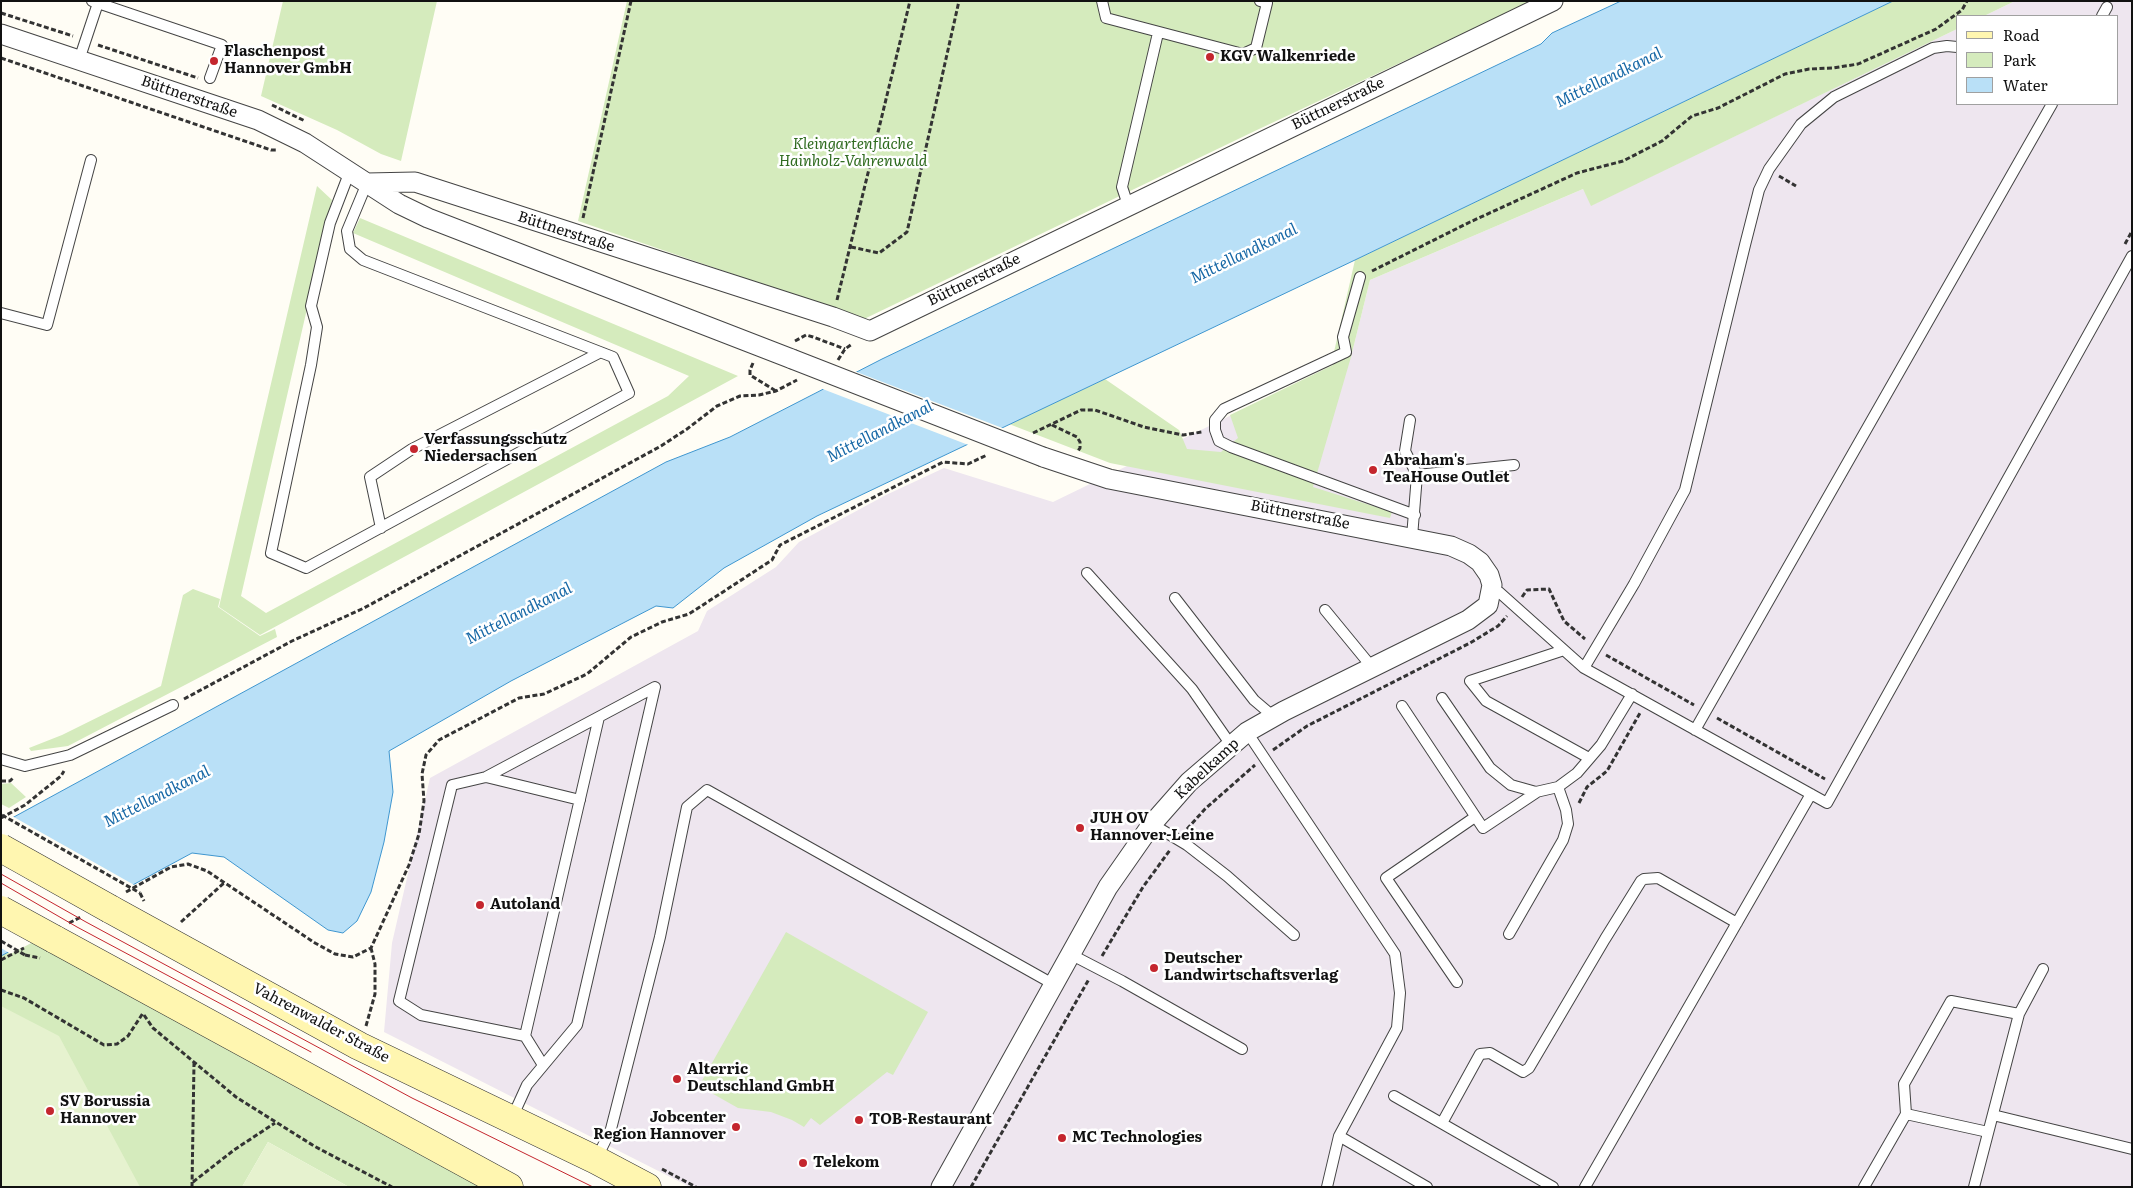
<!DOCTYPE html>
<meta charset="utf-8">
<style>
body{margin:0}
#map{position:relative;width:2133px;height:1188px;overflow:hidden;background:#fffdf5;font-family:Literata,serif}
canvas{display:block}
.frame{position:absolute;inset:0;border:2px solid #111;pointer-events:none}
.legend{position:absolute;left:1956px;top:15px;width:162px;height:90px;box-sizing:border-box;background:#fff;border:1px solid #a0a0a0;margin:0;padding:6px 9px;list-style:none;font-size:15px;color:#111}
.legend li{display:flex;align-items:center;gap:10px;height:25px}
.legend b{width:25px;border:1px solid #a0a0a0}
</style>
<div id="map">
<canvas width="2133" height="1188"></canvas>
<div class="frame"></div>
<ul class="legend">
<li><b style="height:6px;background:#fff6b0"></b>Road</li>
<li><b style="height:14px;background:#d5ebbd"></b>Park</li>
<li><b style="height:14px;background:#b9e0f7"></b>Water</li>
</ul>
</div>
<script>
const c = document.querySelector('canvas').getContext('2d');
c.lineJoin = 'round';
function fill(path, color) { c.fillStyle = color; c.fill(path, 'evenodd'); }
const toPath = rows => new Path2D(rows.map(r => 'M' + r).join(''));
function trace(path, color, width, dash) { c.strokeStyle = color; c.lineWidth = width; c.lineCap = dash ? 'butt' : 'round'; c.setLineDash(dash || []); c.stroke(path); }
function drawText(font, color, halo, rows, align = 'center') {
  c.font = font + ' Literata,serif'; c.lineWidth = 5; c.setLineDash([]); c.textBaseline = 'middle'; c.strokeStyle = halo; c.fillStyle = color; for (const [text, x, y, turn = 0] of rows) {
    c.save(); c.translate(x, y); c.rotate((+turn || 0) * Math.PI / 180); c.textAlign = isNaN(turn) ? turn : align; if (halo) c.strokeText(text, 0, 0); c.fillText(text, 0, 0); c.restore();
  }
}
fill(toPath([
 [2015,1,2132,1,2132,1187,690,1187,384,1032,392,943,430,778,698,631,707,611,776,567,799,542,886,495,944,468,1053,502,1351,357,1370,280,1583,189,1592,205,1957,29,1957,104,2117,104,2117,16,1984,16]
]), '#eee6ef');
fill(toPath([
 [283,1,437,1,401,161,381,154,337,130,261,96],
 [627,1,1532,1,1259,129,864,319,578,221],
 [1893,1,2015,1,1984,16,1957,16,1957,29,1591,206,1583,189,1370,280,1351,357,1313,487,1392,512,1390,518,1110,463,1009,424,1105,379,1179,430,1187,449,1221,452,1238,438,1230,415,1333,365,1334,352,1355,260],
 [317,186,332,200,241,596,266,613,668,396,689,376,353,233,360,218,738,376,260,635,219,607],
 [193,589,220,599,218,607,260,636,275,629,277,637,68,746,31,751,29,748,62,735,161,686,183,595],
 [11,783,26,797,9,808,1,804,1,784],
 [786,932,928,1012,893,1075,887,1072,820,1125,811,1118,804,1127,792,1120,771,1112,738,1108,699,1086],
 [39,935,485,1174,477,1187,349,1187,268,1142,242,1187,1,1187,1,956]
]), '#d5ebbd');
fill(toPath([
 [1,1006,59,1036,140,1187,1,1187],
 [268,1142,349,1187,242,1187]
]), '#e6f2cf');
const water = toPath([
 [1621,1,1893,1,1355,260,817,516,724,568,673,608,656,606,511,681,389,751,393,792,384,842,371,892,357,921,343,933,328,930,224,857,192,853,1,956,1,824,666,462,730,437,882,359,1541,44,1552,33,1621,1]
]);
fill(water, '#b9e0f7');
trace(water, '#3f96cf', 1);
fill(toPath([
 [854,371,1005,429,971,446,820,388],
 [12,816,136,886,11,954,1,948,1,821]
]), '#fffdf5');
const lane = toPath([
 [1102,1,1106,18,1243,54,1256,48,1267,3,1260,1],
 [98,3,222,45,210,78],
 [2102,16,2107,7],
 [79,60,98,3,92,1],
 [350,171,330,223,311,306,317,327,311,365,271,553,306,568,629,393,613,357,363,260,350,249,347,231,367,183],
 [1128,205,1122,187,1158,33],
 [1360,277,1343,337,1346,352,1224,409,1215,420,1215,430,1219,441,1231,447,1415,515],
 [1,313,47,325,91,160],
 [1410,420,1405,451,1417,475],
 [381,528,370,477,412,449,599,353],
 [1412,537,1417,475,1514,465],
 [1087,573,1192,689,1231,745],
 [1491,591,1499,592,1584,668,1827,803,2132,256],
 [1175,598,1254,700,1274,717],
 [1325,610,1371,666],
 [1564,650,1470,681,1486,701,1589,758],
 [1584,668,1634,584,1685,490,1745,245,1759,190,1769,169,1801,124,1834,97,1933,48,1947,46,1957,47],
 [1442,698,1490,768,1511,785,1536,792,1558,787,1577,773,1601,745,1632,694],
 [1402,706,1483,828,1537,792],
 [1695,730,2052,104],
 [1247,732,1395,954,1400,993,1397,1028,1339,1136,1327,1187],
 [1,759,25,766,70,755,173,705],
 [486,777,580,800],
 [1152,824,1187,845,1227,876,1294,935],
 [1509,934,1563,840,1568,824,1566,810,1558,787],
 [1070,954,1122,981,1242,1049],
 [1457,982,1386,878,1475,817],
 [525,1036,599,717],
 [1394,1096,1553,1187],
 [1906,1114,1904,1084,1951,1001,2019,1014],
 [1993,1115,2132,1149],
 [512,1118,527,1085,577,1025,655,687,486,777,452,785,399,1001,421,1015,525,1036,543,1065],
 [1442,1123,1480,1054,1490,1053,1523,1072,1529,1068,1605,939,1641,881,1644,879,1658,878,1737,923],
 [1339,1136,1427,1187],
 [596,1160,611,1129,660,937,687,807,707,790,1053,984],
 [1585,1187,1811,794],
 [1864,1187,1906,1114,1988,1132],
 [1974,1187,2019,1014,2043,969]
]);
const street = toPath([
 [1,34,258,120,305,143,399,204,428,218,792,359],
 [367,183,415,182,833,317,870,331,1553,1],
 [941,1187,1108,887,1152,824,1189,782,1247,732,1284,711,1468,620,1488,605,1492,585,1489,575,1480,562,1469,554,1451,546,1109,479,1043,457]
]);
const secondary = toPath([
 [110,909,359,1046,596,1160,647,1187],
 [54,939,509,1187]
]);
trace(lane, '#444', 12);
trace(street, '#444', 21);
trace(secondary, '#333', 29);
trace(toPath([
 [1,13,73,36],
 [98,45,198,78],
 [1,58,271,150,278,150],
 [272,105,305,121],
 [1779,176,1796,186],
 [583,218,631,1],
 [2125,244,2132,231],
 [851,247,879,253,907,232,959,1],
 [1372,271,1470,222,1577,173,1623,161,1662,141,1692,116,1718,108,1785,74,1809,69,1833,68,1858,64,1936,29,1962,10,1967,1],
 [837,300,910,1],
 [795,341,806,335,813,337,845,349],
 [838,360,845,349,852,344],
 [753,363,750,370,750,375,776,391],
 [1052,425,1077,437,1080,442,1080,448,1078,451],
 [1033,433,1081,410,1095,410,1144,427,1183,435,1202,432],
 [1522,597,1527,590,1549,589,1564,621,1585,639],
 [1606,655,1694,705],
 [184,699,292,641,364,608,661,446,687,429,717,406,740,396,759,395,776,391,797,380],
 [1717,718,1825,779],
 [1273,750,1307,726,1470,643,1498,626,1507,616],
 [1,781,10,781,14,777],
 [1579,803,1587,787,1607,771,1640,713],
 [1,815,2,815],
 [1,818,25,805,61,776,64,771],
 [1187,829,1205,809,1255,765],
 [126,892,171,867,188,864,207,871,315,943,335,954,353,957,371,948,409,865,419,834,424,801,422,774,426,755,439,740,519,698,544,694,587,674,631,637,662,622,689,614,772,560,780,545,943,462,968,464,987,455],
 [140,893,144,901],
 [181,922,225,882],
 [69,923,81,917],
 [25,955,40,958],
 [1102,956,1143,887,1170,850],
 [1,960,24,948],
 [1,990,24,998,104,1045,117,1044,128,1036,143,1013],
 [144,1015,153,1028,236,1097,314,1146,392,1187],
 [366,1026,375,994,375,964,371,948],
 [662,1169,696,1187],
 [193,1182,234,1150,275,1123],
 [192,1187,194,1063],
 [971,1187,1089,979]
]), '#333', 3, [5, 2.5]);
trace(lane, '#fff', 10);
trace(street, '#fff', 19);
trace(secondary, '#fff6b0', 28);
trace(toPath([
 [1,874,86,922,412,1098,593,1187],
 [1,883,77,927,311,1052]
]), '#c4262e', 1);
const streetBridge = toPath([
 [792,359,1043,457]
]);
const secondaryBridge = toPath([
 [1,848,110,909],
 [1,910,54,939]
]);
trace(streetBridge, '#444', 21, []);
trace(secondaryBridge, '#333', 29, []);
trace(toPath([
 [2,815,140,893],
 [1,941,25,955]
]), '#333', 3, [5, 2.5]);
trace(streetBridge, '#fff', 19);
trace(secondaryBridge, '#fff6b0', 28);
for (const [x, y, r, color] of [
 [1210,57,5,"#c4262e"],
 [214,61,5,"#c4262e"],
 [414,449,5,"#c4262e"],
 [1373,470,5,"#c4262e"],
 [1080,828,5,"#c4262e"],
 [480,905,5,"#c4262e"],
 [1154,968,5,"#c4262e"],
 [677,1079,5,"#c4262e"],
 [50,1111,5,"#c4262e"],
 [859,1120,5,"#c4262e"],
 [736,1127,5,"#c4262e"],
 [1062,1138,5,"#c4262e"],
 [803,1163,5,"#c4262e"]
]) { const dot = new Path2D(); dot.arc(x, y, r, 0, 2 * Math.PI); c.fillStyle = color; c.fill(dot); trace(dot, '#fff', 2); }
drawText('bold 15px', '#111', '#fff', [
 ["Flaschenpost",224,52],
 ["Hannover GmbH",224,69],
 ["KGV Walkenriede",1220,57],
 ["Verfassungsschutz",424,440],
 ["Niedersachsen",424,457],
 ["Abraham's",1383,461],
 ["TeaHouse Outlet",1383,478],
 ["JUH OV",1090,819],
 ["Hannover-Leine",1090,836],
 ["Autoland",490,905],
 ["Deutscher",1164,959],
 ["Landwirtschaftsverlag",1164,976],
 ["Alterric",687,1070],
 ["Deutschland GmbH",687,1087],
 ["SV Borussia",60,1102],
 ["Hannover",60,1119],
 ["Jobcenter",726,1118,"right"],
 ["Region Hannover",726,1135,"right"],
 ["TOB-Restaurant",869,1120],
 ["MC Technologies",1072,1138],
 ["Telekom",813,1163]
], 'left');
drawText('15px', '#111', '#fff', [
 ["Büttnerstraße",189,97,19],
 ["Büttnerstraße",1338,104,-26],
 ["Büttnerstraße",566,232,18],
 ["Büttnerstraße",974,280,-26],
 ["Büttnerstraße",1300,515,11],
 ["Kabelkamp",1207,769,-43],
 ["Vahrenwalder Straße",321,1023,28]
]);
drawText('italic 15px', '#2f6b1f', '#fff', [
 ["Kleingartenfläche",853,145],
 ["Hainholz-Vahrenwald",853,162]
]);
drawText('italic 16px', '#1768a6', '#fff', [
 ["Mittellandkanal",1609,78,-26],
 ["Mittellandkanal",1244,254,-26],
 ["Mittellandkanal",880,432,-27],
 ["Mittellandkanal",519,614,-27],
 ["Mittellandkanal",157,797,-27]
]);
</script>
